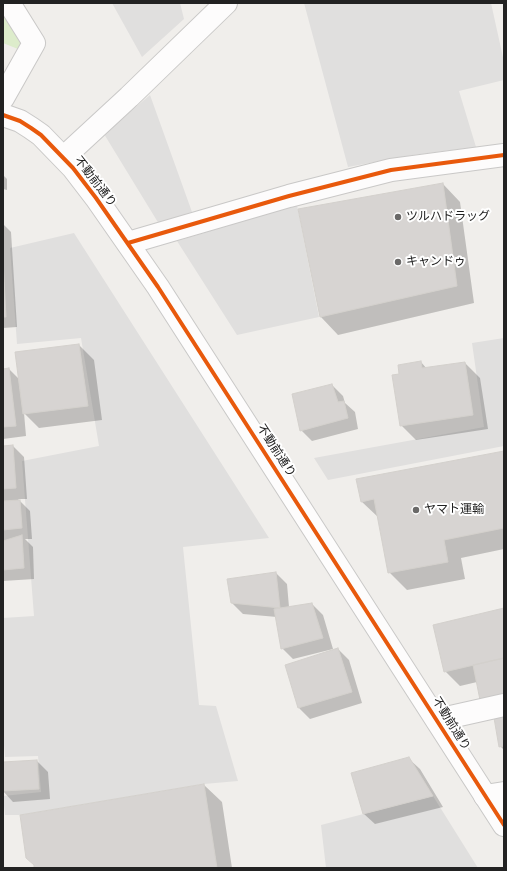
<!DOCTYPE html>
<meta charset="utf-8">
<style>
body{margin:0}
#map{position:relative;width:507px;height:871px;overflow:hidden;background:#f0eeeb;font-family:"Archivo Narrow",sans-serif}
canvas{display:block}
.frame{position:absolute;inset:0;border:4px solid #222;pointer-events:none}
</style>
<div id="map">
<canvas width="507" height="871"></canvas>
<div class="frame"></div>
</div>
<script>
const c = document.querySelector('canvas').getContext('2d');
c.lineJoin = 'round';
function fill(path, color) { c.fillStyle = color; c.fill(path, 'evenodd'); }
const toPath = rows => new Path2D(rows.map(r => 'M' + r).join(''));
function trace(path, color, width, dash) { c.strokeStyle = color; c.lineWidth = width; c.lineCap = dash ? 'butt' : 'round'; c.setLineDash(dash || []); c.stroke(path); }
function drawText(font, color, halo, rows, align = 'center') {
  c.font = font + ' "Archivo Narrow","Noto Sans JP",sans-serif'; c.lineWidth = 4; c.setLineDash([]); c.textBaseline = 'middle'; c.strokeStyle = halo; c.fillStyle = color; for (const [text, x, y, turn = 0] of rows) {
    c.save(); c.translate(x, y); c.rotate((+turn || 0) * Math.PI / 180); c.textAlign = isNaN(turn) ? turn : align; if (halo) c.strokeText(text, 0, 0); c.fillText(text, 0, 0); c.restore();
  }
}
fill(toPath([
 [3,16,20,37,21,43,18,49,3,43]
]), '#ddeccb');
fill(toPath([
 [112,3,180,3,184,19,142,57],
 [304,3,491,3,504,62,504,80,459,91,476,147,413,155,348,167],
 [150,95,192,212,159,224,104,134],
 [297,205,319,317,237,335,177,241],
 [74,233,269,538,183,547,199,705,216,706,238,781,204,784,20,815,5,815,3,796,41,792,38,756,5,757,3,733,3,618,34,616,22,461,99,446,81,338,17,344,10,248],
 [504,338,504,446,328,480,314,458,484,427,472,343],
 [433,796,478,868,326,868,321,825]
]), '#e0dfde');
fill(toPath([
 [3,175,7,179,7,190,3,189],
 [443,184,460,202,474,303,338,335,321,317],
 [3,224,11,232,17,327,3,328],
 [79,345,94,360,102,420,39,428,24,413,26,436,3,439,3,370,9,369,19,379],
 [421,362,427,369,465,363,480,378,488,429,416,440,401,425,400,375],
 [332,385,343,396,345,403,355,412,358,429,312,441,301,430],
 [13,446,24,457,27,499,18,499,30,511,32,539,25,539,33,547,34,579,3,581,3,447],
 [504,452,504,549,461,558,465,579,407,590,389,572,379,518,361,501],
 [276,573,287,584,289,607,312,604,323,615,333,649,293,659,282,648,277,617,243,614,232,603],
 [504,609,504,707,477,682,460,686,445,671],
 [338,649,349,660,362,703,310,719,299,708,286,665],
 [504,717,504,750,500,746],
 [409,759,420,769,443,807,375,824,364,814],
 [37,761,48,772,50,799,13,802,3,791,3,763],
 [204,785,222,802,232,868,35,868,35,865]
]), '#0003');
const building = toPath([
 [443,183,457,286,320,317,298,209,443,183],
 [3,261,6,317,3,317,3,261],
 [79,344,88,406,23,414,15,352,79,344],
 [421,361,422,368,465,362,473,415,400,426,392,375,399,374,398,365,421,361],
 [9,368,16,426,3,427,3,369,9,368],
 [332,384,338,402,344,401,348,418,300,431,292,394,332,384],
 [13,445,16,488,3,489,3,446,13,445],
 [504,451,504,528,444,540,448,562,388,573,374,499,361,502,356,479,504,451],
 [20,500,22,528,3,530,3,501,20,500],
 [22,535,24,568,3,570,3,541,22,535],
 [276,572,280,608,231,603,227,579,276,572],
 [312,603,323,638,281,649,274,609,312,603],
 [504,608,504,658,444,672,433,625,504,608],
 [338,648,352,692,298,708,285,665,338,648],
 [504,658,504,694,480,700,473,665,504,658],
 [504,716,504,746,499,747,494,718,504,716],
 [409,757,433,796,363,814,351,773,409,757],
 [37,760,39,789,3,791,3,762,37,760],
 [204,784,217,868,34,868,34,865,26,858,20,815,204,784]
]);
fill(building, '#d7d4d2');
trace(building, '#d3d0cc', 1);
const minor = toPath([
 [3,98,34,43,9,3],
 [64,157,129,97,226,3],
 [128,243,289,196,391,170,504,155],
 [437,720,504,705],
 [485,796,504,793]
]);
const tertiary = toPath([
 [3,115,20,121,31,128,41,135,73,168,96,198,158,287,504,825]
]);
trace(minor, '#c9c8c7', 24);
trace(tertiary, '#c9c8c7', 24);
trace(minor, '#fdfcfc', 22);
trace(tertiary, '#fdfcfc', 22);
trace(toPath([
 [3,115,20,121,31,128,41,135,73,168,96,198,158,287,504,825],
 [128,243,289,196,391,170,504,155]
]), '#e8590c', 4);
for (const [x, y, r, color] of [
 [398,217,4,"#6a6968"],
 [398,262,4,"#6a6968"],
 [416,510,4,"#6a6968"]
]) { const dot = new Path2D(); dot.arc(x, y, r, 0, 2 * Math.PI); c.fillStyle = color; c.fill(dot); trace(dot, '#fff', 1.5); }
drawText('12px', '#222', '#fff', [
 ["不動前通り",95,182,52],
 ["不動前通り",276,451,57],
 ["不動前通り",451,724,58]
]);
drawText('12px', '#222', '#fff', [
 ["ツルハドラッグ",406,217],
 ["キャンドゥ",406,262],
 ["ヤマト運輸",424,510]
], 'left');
</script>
